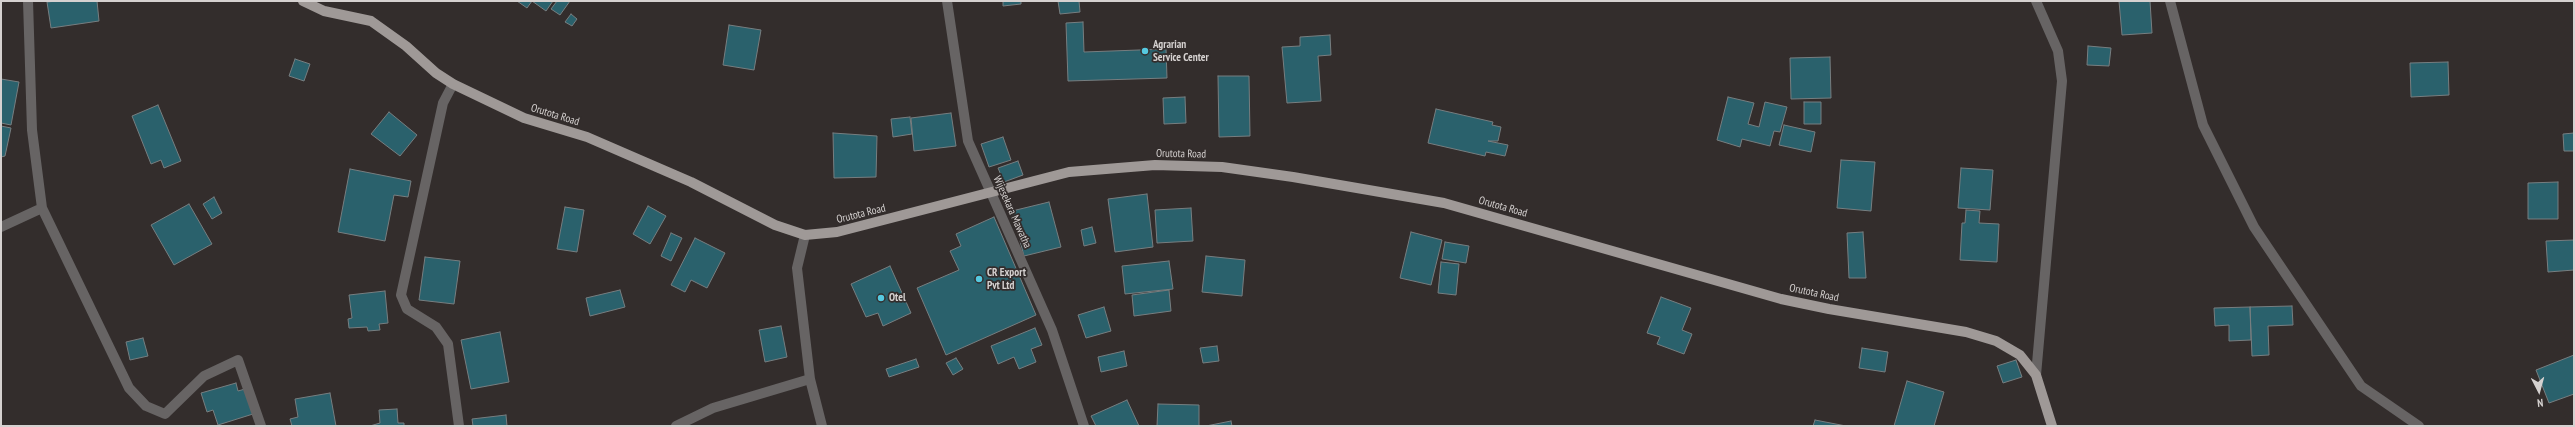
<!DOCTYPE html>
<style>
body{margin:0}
#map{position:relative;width:2575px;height:427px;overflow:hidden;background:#332d2c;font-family:"PT Sans Narrow",sans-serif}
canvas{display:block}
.frame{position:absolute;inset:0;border:2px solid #d5d1d0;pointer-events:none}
.north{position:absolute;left:2519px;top:371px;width:40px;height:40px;-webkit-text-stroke:3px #332d2c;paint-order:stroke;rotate:174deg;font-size:11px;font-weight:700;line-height:16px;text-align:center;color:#d5d1d0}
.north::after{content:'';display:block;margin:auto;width:14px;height:18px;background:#d5d1d0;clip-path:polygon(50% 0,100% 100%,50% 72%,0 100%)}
</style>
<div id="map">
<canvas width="2575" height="427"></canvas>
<div class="frame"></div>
<div class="north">N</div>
</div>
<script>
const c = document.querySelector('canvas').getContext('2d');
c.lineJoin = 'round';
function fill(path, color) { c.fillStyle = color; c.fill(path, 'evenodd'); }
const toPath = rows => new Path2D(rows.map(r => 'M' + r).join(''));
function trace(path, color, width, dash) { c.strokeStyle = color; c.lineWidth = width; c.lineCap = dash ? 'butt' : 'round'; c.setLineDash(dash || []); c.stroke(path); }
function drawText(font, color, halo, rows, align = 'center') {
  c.font = font + ' "PT Sans Narrow",sans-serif'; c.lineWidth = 3.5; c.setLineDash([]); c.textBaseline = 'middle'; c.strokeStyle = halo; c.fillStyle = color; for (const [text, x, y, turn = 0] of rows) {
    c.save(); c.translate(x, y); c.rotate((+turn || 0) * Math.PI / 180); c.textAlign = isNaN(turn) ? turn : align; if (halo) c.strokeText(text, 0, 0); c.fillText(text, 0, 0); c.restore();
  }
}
const building = toPath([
 [57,1,97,1,99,21,51,28,47,2,57,1],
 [517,1,553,1,546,11,532,1,527,8,517,1],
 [557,1,570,1,560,15,551,9,557,1],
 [1003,1,1021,1,1021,4,1003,6,1003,1],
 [1058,1,1079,1,1080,12,1060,14,1058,1],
 [2119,1,2150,1,2152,33,2122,35,2119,1],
 [571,14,577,19,572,26,565,22,571,14],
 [1083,22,1084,52,1166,49,1167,78,1068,81,1066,23,1083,22],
 [729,25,761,30,754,70,723,65,729,25],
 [1330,35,1331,55,1318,56,1321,101,1287,103,1282,47,1300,46,1300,37,1330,35],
 [2088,46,2111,48,2109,66,2087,65,2088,46],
 [1830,57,1831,98,1791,99,1790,58,1830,57],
 [295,59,310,64,304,81,289,76,295,59],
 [2448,62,2449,95,2411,97,2410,63,2448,62],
 [1218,76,1249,76,1250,136,1219,137,1218,76],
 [1,79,19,82,11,125,1,123,1,79],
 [1185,97,1186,123,1164,124,1163,98,1185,97],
 [1728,97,1754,103,1748,124,1759,127,1765,102,1787,107,1780,132,1774,131,1770,146,1742,139,1740,147,1717,140,1728,97],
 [1804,102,1821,102,1821,124,1804,124,1804,102],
 [158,105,181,161,164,168,161,160,151,164,132,116,158,105],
 [1436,109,1493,122,1492,125,1501,127,1498,141,1488,141,1508,145,1505,156,1486,152,1485,156,1428,143,1436,109],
 [389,112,417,135,400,156,371,134,389,112],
 [951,113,956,146,914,151,911,118,951,113],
 [910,117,912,134,893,137,891,119,910,117],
 [1784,125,1815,132,1811,152,1779,145,1784,125],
 [1,126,11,128,5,156,1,157,1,126],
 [833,133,877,136,876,177,834,178,833,133],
 [2574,133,2574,151,2564,151,2563,134,2574,133],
 [1003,137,1011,160,989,167,981,144,1003,137],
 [1841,160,1875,162,1871,211,1837,208,1841,160],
 [1018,161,1023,175,1004,182,998,168,1018,161],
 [1961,168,1993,170,1990,210,1958,208,1961,168],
 [350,169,411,181,408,197,394,195,385,241,338,232,350,169],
 [2558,182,2558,219,2528,219,2528,183,2558,182],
 [1147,194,1153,247,1115,252,1108,199,1147,194],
 [214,197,222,213,212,219,203,204,214,197],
 [1049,202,1061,247,1024,256,1012,211,1049,202],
 [189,204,212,244,174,265,151,225,189,204],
 [648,206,666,216,650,244,633,234,648,206],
 [565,207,584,210,577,252,557,249,565,207],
 [1191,208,1193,241,1157,243,1155,210,1191,208],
 [1966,210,1980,211,1979,223,1999,224,1997,262,1960,260,1962,223,1965,223,1966,210],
 [994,217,1036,315,946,355,917,288,959,270,950,251,961,246,956,234,994,217],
 [1092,227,1096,243,1084,246,1081,230,1092,227],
 [1411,232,1442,240,1431,285,1400,278,1411,232],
 [1863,232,1866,278,1849,278,1847,233,1863,232],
 [671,233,682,238,671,261,661,256,671,233],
 [695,238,725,253,707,288,691,280,685,292,671,285,695,238],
 [2574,240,2574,270,2548,272,2546,241,2574,240],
 [1445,242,1469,246,1466,263,1442,259,1445,242],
 [1206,256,1245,260,1242,296,1202,292,1206,256],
 [425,257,460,261,454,304,419,300,425,257],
 [1169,261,1173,289,1125,294,1122,266,1169,261],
 [1441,262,1459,264,1456,295,1438,293,1441,262],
 [890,266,911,313,883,326,878,313,866,317,851,284,890,266],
 [620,290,625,307,590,316,586,298,620,290],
 [1169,290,1171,311,1134,316,1132,295,1169,290],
 [385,291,388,323,379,324,380,330,368,331,367,327,349,328,348,319,352,318,349,295,385,291],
 [1661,297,1691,308,1682,330,1692,334,1684,354,1657,344,1660,337,1647,333,1661,297],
 [2292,306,2293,325,2268,326,2269,355,2252,356,2250,307,2292,306],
 [1104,307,1111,331,1086,338,1078,315,1104,307],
 [2250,307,2251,340,2229,341,2229,325,2215,326,2214,308,2250,307],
 [781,326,787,357,765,362,759,330,781,326],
 [1035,328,1042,345,1031,349,1036,362,1019,369,1014,357,998,364,991,346,1035,328],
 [500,332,509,382,471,389,461,340,500,332],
 [143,338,148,356,130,360,126,342,143,338],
 [1217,346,1219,361,1203,363,1200,348,1217,346],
 [1862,348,1888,352,1885,372,1859,368,1862,348],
 [1124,351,1127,366,1101,372,1098,357,1124,351],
 [2574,355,2574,394,2549,403,2536,370,2574,355],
 [956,358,963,369,953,375,946,363,956,358],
 [916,359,919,367,889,377,886,369,916,359],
 [2016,360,2022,377,2003,383,1997,366,2016,360],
 [1907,381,1944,392,1934,426,1894,426,1907,381],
 [236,383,238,391,245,389,253,414,218,425,213,410,207,412,201,393,236,383],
 [330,393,336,426,292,426,290,419,298,417,295,399,330,393],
 [1127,400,1139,426,1096,426,1091,416,1127,400],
 [1158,404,1199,405,1199,426,1157,426,1158,404],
 [397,409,398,423,404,423,404,426,370,426,380,423,379,410,397,409],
 [506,415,507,426,473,426,472,419,506,415],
 [1815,420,1846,426,1813,426,1815,420],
 [1231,421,1232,426,1206,426,1231,421]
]);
fill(building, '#2a616c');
trace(building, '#777e80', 1);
trace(toPath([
 [28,1,32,130,42,208,129,388,146,406,165,414,204,376,238,360,261,426],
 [947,1,968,141,1052,330,1084,426],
 [2036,1,2058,51,2062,81,2036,375],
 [2170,1,2203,125,2254,227,2361,386,2419,426],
 [453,84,443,103,401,295,407,309,436,327,448,344,459,426],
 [1,227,42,208],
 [805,235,797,268,810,379,822,426],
 [676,426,713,408,810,379]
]), '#676464', 10);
trace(toPath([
 [303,1,324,11,371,21,406,46,436,73,453,84,524,118,587,137,691,182,775,225,805,235,837,232,1069,172,1155,165,1222,167,1293,177,1444,203,1781,299,1829,309,1966,332,1996,341,2020,355,2036,375,2052,426]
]), '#9f9997', 10);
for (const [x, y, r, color] of [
 [1145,51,4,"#56c9e0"],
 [979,279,4,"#56c9e0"],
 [881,298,4,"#56c9e0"]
]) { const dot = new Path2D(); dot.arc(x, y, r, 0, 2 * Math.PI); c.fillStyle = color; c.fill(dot); trace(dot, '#332d2c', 1.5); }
drawText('bold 11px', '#d5d1d0', '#332d2c', [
 ["Agrarian",1153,45],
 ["Service Center",1153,58],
 ["CR Export",987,273],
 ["Pvt Ltd",987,286],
 ["Otel",889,298]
], 'left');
drawText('11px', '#d5d1d0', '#332d2c', [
 ["Orutota Road",555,115,17],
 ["Orutota Road",1181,154,1],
 ["Orutota Road",1503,207,16],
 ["Wijesekara Mawatha",1012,212,66],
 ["Orutota Road",861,214,-14],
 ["Orutota Road",1814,293,12]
]);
</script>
